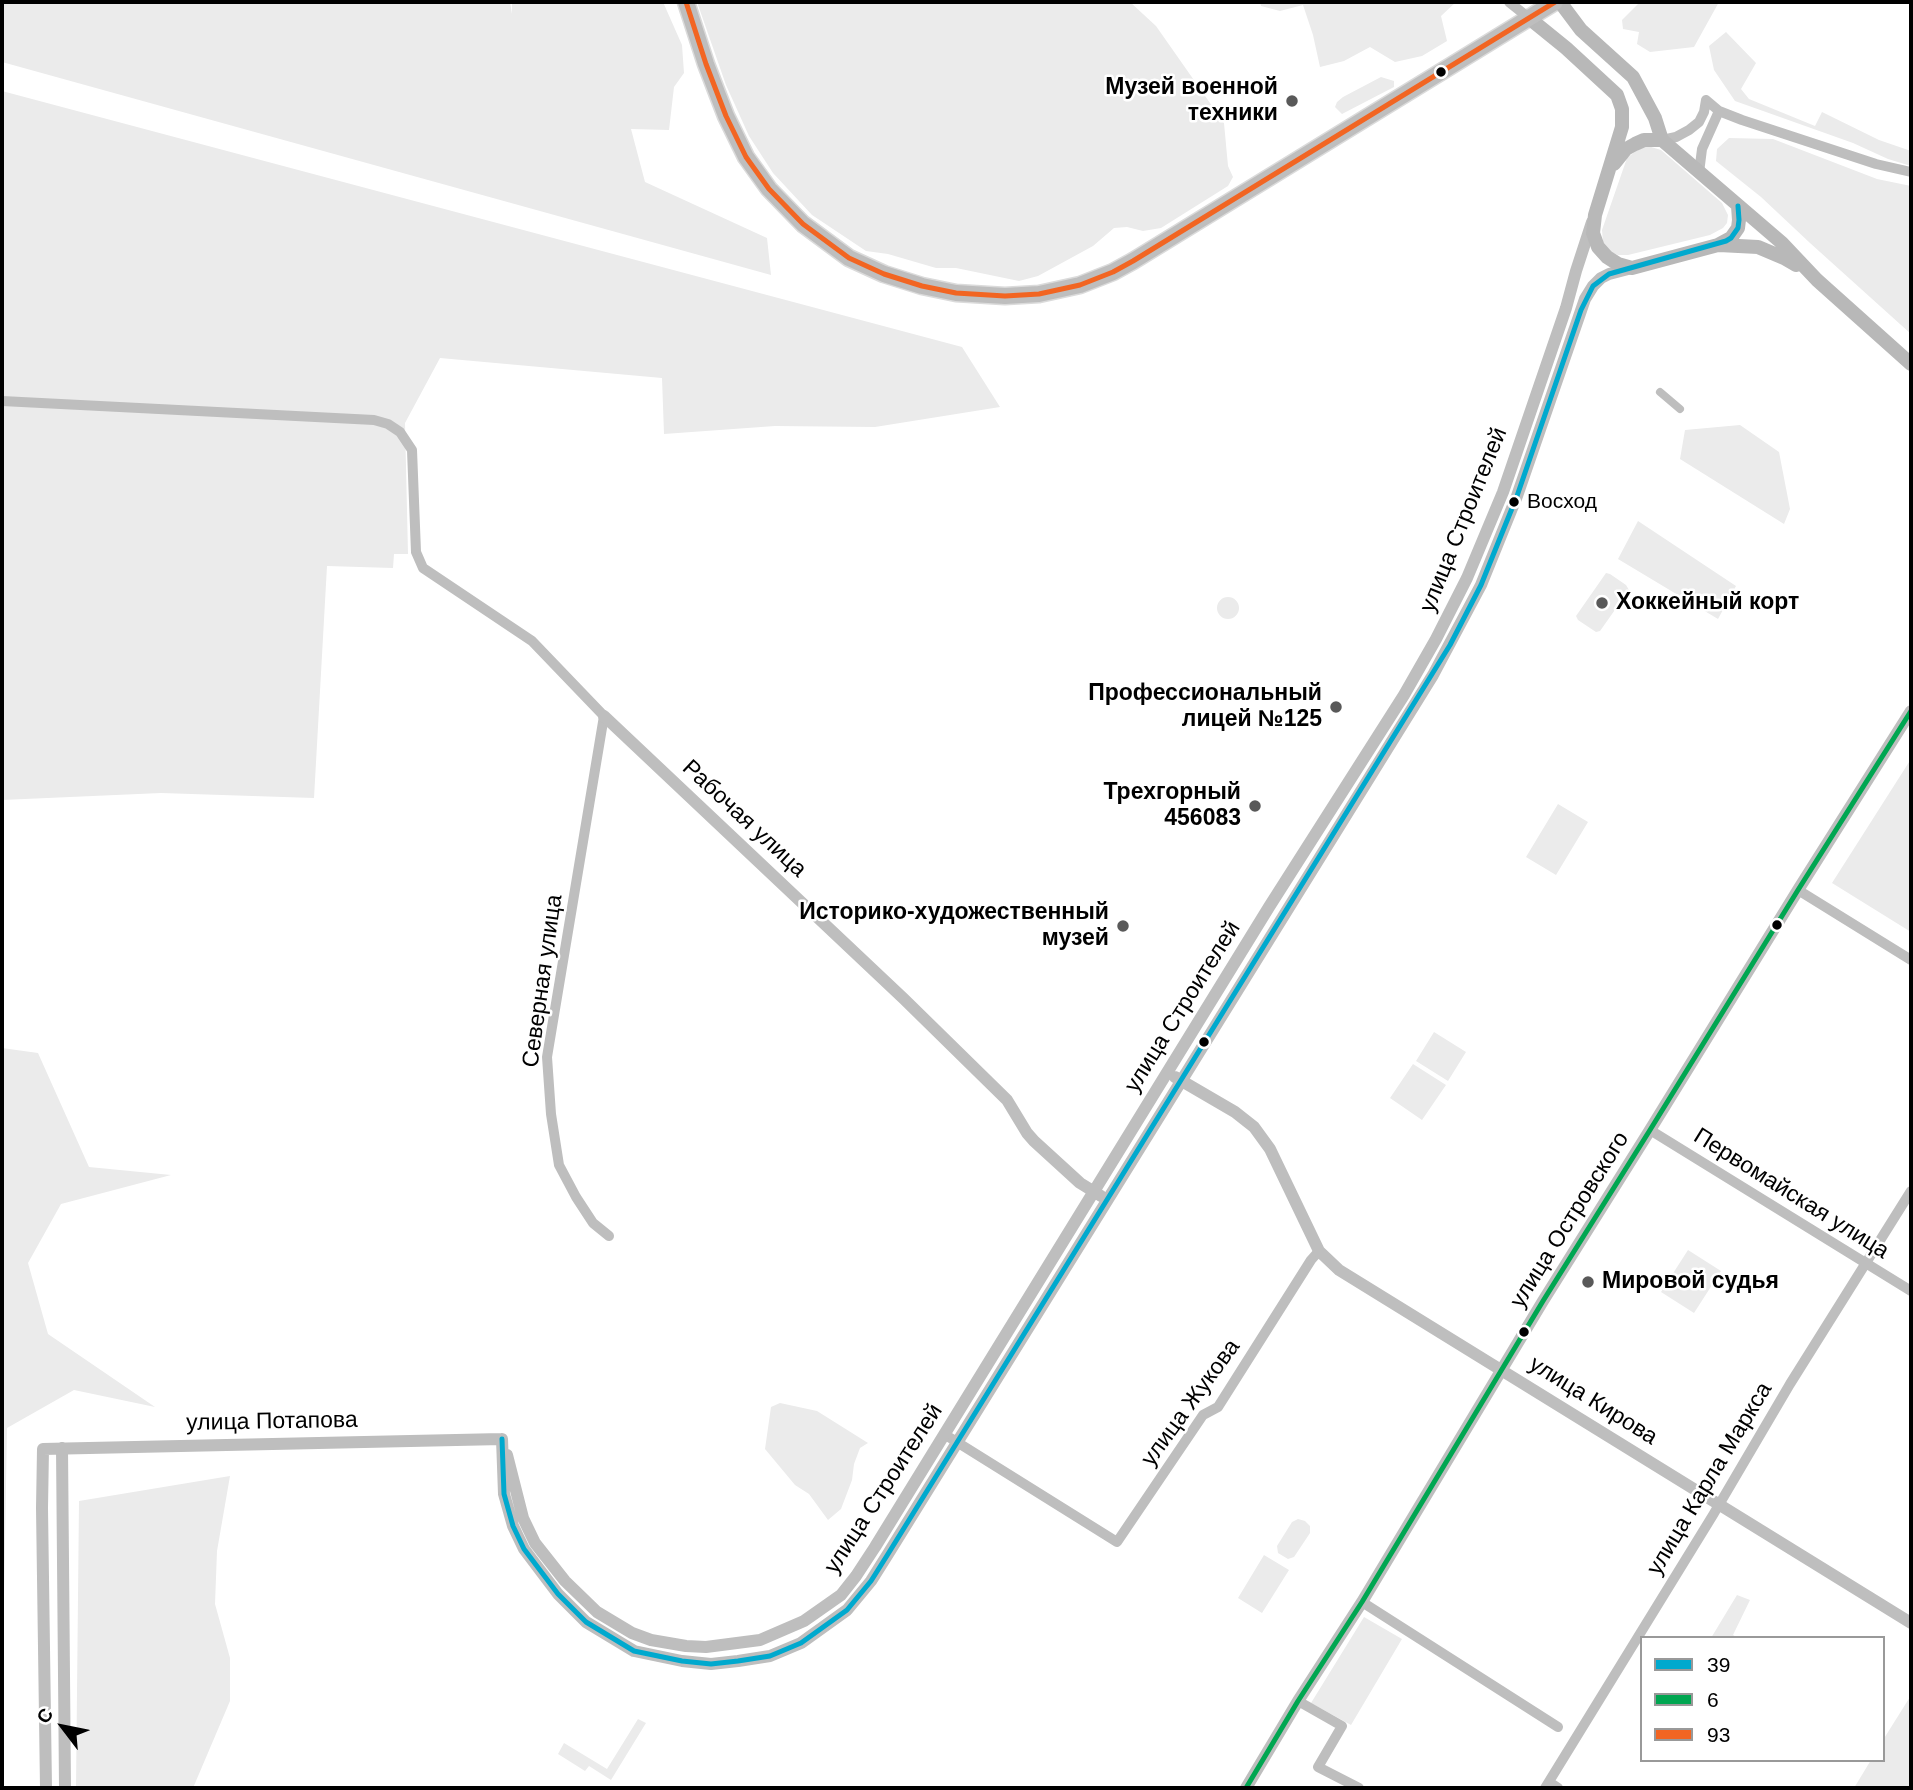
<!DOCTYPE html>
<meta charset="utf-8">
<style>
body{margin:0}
#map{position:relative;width:1913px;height:1790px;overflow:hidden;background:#fff;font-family:Arial,sans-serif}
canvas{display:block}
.frame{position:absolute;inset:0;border:4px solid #000;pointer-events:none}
.legend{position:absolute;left:1640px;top:1636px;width:245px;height:126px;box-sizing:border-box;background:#fff;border:2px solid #999;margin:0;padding:9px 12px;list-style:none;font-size:21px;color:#000}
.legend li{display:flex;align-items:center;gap:14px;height:35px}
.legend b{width:35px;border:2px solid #999}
.north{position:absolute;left:28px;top:1692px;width:70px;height:70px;-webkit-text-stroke:5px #fff;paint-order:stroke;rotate:302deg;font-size:19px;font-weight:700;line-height:28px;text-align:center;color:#000}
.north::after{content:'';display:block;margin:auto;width:24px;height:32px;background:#000;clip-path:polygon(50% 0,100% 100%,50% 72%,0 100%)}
</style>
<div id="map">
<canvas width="1913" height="1790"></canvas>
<div class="frame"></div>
<ul class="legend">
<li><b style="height:9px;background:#00a9ce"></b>39</li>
<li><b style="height:9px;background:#00a651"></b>6</li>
<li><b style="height:9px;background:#f26522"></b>93</li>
</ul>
<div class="north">С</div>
</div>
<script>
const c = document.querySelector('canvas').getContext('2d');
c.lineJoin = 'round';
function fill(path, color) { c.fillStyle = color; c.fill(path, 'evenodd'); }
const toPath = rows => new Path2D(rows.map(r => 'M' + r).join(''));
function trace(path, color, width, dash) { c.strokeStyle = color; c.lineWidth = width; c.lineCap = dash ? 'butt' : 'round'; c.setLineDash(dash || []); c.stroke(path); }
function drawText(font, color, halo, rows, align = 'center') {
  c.font = font + ' Arial,sans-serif'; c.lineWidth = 5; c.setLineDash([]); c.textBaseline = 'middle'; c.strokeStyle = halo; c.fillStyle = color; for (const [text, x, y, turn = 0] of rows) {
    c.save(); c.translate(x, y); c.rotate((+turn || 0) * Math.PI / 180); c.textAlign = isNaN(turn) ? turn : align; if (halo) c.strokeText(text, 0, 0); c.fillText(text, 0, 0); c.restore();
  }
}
fill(toPath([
 [2,2,510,2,512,14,512,2,663,2,682,45,684,73,674,87,669,130,631,129,645,182,767,238,771,275,2,62],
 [697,2,1130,2,1156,26,1224,123,1228,166,1233,177,1228,186,1161,228,1143,231,1127,227,1114,228,1093,246,1038,276,1019,281,956,268,936,268,888,254,866,251,812,215,773,173,749,136,726,85],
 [1260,2,1456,2,1441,16,1447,41,1422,56,1395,62,1370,47,1344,61,1320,67,1313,35,1303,5,1280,11,1261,6],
 [1640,2,1719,2,1694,47,1650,52,1637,44,1639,32,1623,29,1622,20],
 [1726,32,1756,63,1741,89,1749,99,1815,126,1822,112,1879,140,1911,151,1911,166,1888,159,1853,143,1735,101,1714,70,1709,46],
 [1381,77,1394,81,1394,87,1342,114,1335,107,1337,102,1343,97],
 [2,91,962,347,1000,407,875,427,775,426,664,434,662,378,440,358,405,423,408,554,394,554,393,568,327,566,314,798,161,793,2,800],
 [1729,138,1773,139,1877,179,1911,186,1911,334,1810,243,1761,197,1716,161,1717,149],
 [1648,146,1661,150,1722,203,1728,215,1727,223,1723,228,1710,235,1628,255,1618,255,1609,251,1603,242,1602,230,1627,158,1637,150],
 [1740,425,1779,452,1790,509,1784,524,1680,459,1685,430],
 [1638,521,1736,586,1718,619,1618,559],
 [1606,573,1610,574,1626,585,1629,590,1600,631,1596,632,1578,620,1576,616],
 '1217 608a11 11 0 1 1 22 0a11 11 0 1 1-22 0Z',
 [1911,759,1911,932,1832,883],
 [1558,804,1588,822,1556,875,1526,857],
 [1434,1032,1466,1052,1448,1081,1416,1061],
 [2,1048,38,1053,89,1167,171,1175,61,1204,28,1263,48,1334,155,1407,74,1390,7,1428,2,1712],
 [1413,1064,1446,1085,1422,1120,1390,1098],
 [1688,1250,1721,1271,1694,1313,1661,1292],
 [780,1403,817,1411,868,1443,860,1448,854,1464,852,1480,841,1509,828,1520,809,1494,795,1485,765,1449,771,1407],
 [230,1476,217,1551,215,1604,230,1658,230,1701,193,1788,76,1788,79,1501],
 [1298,1519,1305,1521,1310,1526,1310,1533,1294,1557,1288,1559,1278,1553,1277,1546,1292,1522],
 [1264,1555,1289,1570,1262,1613,1238,1598],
 [1737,1595,1750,1600,1733,1635,1738,1638,1711,1638],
 [1364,1617,1402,1639,1351,1725,1311,1703],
 [1910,1697,1911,1698,1911,1788,1854,1788,1871,1760,1883,1760,1883,1740],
 [638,1719,646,1723,611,1780,589,1766,585,1771,558,1754,564,1743,607,1769]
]), '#ebebeb');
const primary = toPath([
 [686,2,706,64,726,116,746,157,769,189,803,224,849,258,884,274,922,286,956,293,1005,296,1039,294,1080,285,1113,272,1133,261,1555,2]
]);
trace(primary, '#dbdbdb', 19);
trace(toPath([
 [1660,392,1680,409]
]), '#bebebe', 8);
trace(toPath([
 [1509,2,1529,18],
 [1706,100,1719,111,1742,120,1876,164,1911,172],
 [1662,140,1676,137,1689,130,1699,122,1704,112,1706,100],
 [1699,173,1702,149,1719,111],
 [2,401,374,420,388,424,400,432,412,450,416,552,423,568,532,641,604,716,547,1057,551,1114,559,1165,576,1197,593,1223,609,1236],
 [1798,890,1911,960],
 [1650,1130,1911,1291],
 [944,1434,1117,1542,1203,1415,1218,1407,1311,1260,1319,1251],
 [1362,1602,1558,1727],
 [1298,1701,1342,1726,1318,1767,1359,1788],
 [1549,1782,1558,1788],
 [1545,1788,1713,1515,1790,1384,1911,1191]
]), '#bebebe', 10);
trace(toPath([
 [604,716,904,999,1007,1100,1027,1133,1034,1141,1080,1183,1101,1196],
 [1175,1077,1235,1112,1254,1127,1270,1149,1319,1251,1339,1270,1911,1623],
 [502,1439,504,1494,513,1526,524,1549,558,1594,586,1622,634,1651,682,1661,711,1664,738,1661,770,1656,801,1643,847,1610,871,1581,888,1554,1433,675,1481,585,1517,496,1585,299,1593,286,1601,278,1609,274,1632,268],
 [62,1448,65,1788],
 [507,1455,523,1518,535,1543,565,1581,597,1612,632,1633,651,1640,686,1646,706,1647,760,1640,804,1621,841,1595,856,1576,875,1547,1269,907,1404,695,1436,639,1467,578,1503,492,1566,308,1576,271,1592,222],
 [46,1788,42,1508,43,1449,502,1439],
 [1246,1788,1298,1701,1362,1602,1543,1301,1650,1130,1798,890,1911,711]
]), '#bebebe', 12);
trace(toPath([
 [1560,2,1581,30,1633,77,1655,118,1662,140,1782,243,1817,280,1911,364],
 [1529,18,1566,48,1617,95,1622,109,1622,127,1595,215,1593,233,1598,247,1607,257,1618,264,1632,268,1718,245,1731,238,1738,228,1739,220,1738,206],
 [1614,164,1626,149,1635,144,1644,140,1662,140],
 [1719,245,1758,247,1784,258,1796,265]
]), '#b8b8b8', 14);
trace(primary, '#bebebe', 16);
trace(toPath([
 [502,1439,504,1494,513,1526,524,1549,558,1594,586,1622,634,1651,682,1661,711,1664,738,1661,770,1656,801,1643,847,1610,871,1581,888,1554,1450,645,1481,585,1517,496,1581,310,1593,286,1609,274,1726,241,1731,238,1738,228,1739,220,1738,206]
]), '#00a9ce', 5);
trace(toPath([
 [1246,1788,1298,1701,1362,1602,1543,1301,1650,1130,1798,890,1911,711]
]), '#00a651', 5);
trace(toPath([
 [686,2,706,64,726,116,746,157,769,189,803,224,849,258,884,274,922,286,956,293,1005,296,1039,294,1080,285,1113,272,1133,261,1555,2]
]), '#f26522', 5);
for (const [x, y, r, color] of [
 [1441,72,6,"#000"],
 [1292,101,7,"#595959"],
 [1514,502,6,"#000"],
 [1602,603,7,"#595959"],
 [1336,707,7,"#595959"],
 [1255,806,7,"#595959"],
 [1777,925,6,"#000"],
 [1123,926,7,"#595959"],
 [1204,1042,6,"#000"],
 [1588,1282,7,"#595959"],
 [1524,1332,6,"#000"]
]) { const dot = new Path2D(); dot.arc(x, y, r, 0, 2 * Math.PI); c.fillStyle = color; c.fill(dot); trace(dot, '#fff', 2.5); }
drawText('21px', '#000', '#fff', [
 ["Восход",1527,502]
], 'left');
drawText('bold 23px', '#000', '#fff', [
 ["Музей военной",1278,88],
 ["техники",1278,114],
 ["Хоккейный корт",1616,603,"left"],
 ["Профессиональный",1322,694],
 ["лицей №125",1322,720],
 ["Трехгорный",1241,793],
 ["456083",1241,819],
 ["Историко-художественный",1109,913],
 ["музей",1109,939],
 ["Мировой судья",1602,1282,"left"]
], 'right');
drawText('23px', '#000', '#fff', [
 ["улица Строителей",1464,520,-68],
 ["Рабочая улица",744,819,43],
 ["Северная улица",543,981,-82],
 ["улица Строителей",1183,1007,-58],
 ["Первомайская улица",1791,1194,32],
 ["улица Островского",1570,1220,-58],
 ["улица Кирова",1593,1401,32],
 ["улица Жукова",1191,1403,-54],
 ["улица Потапова",272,1422,-1],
 ["улица Карла Маркса",1710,1479,-59],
 ["улица Строителей",884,1489,-57]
]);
</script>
